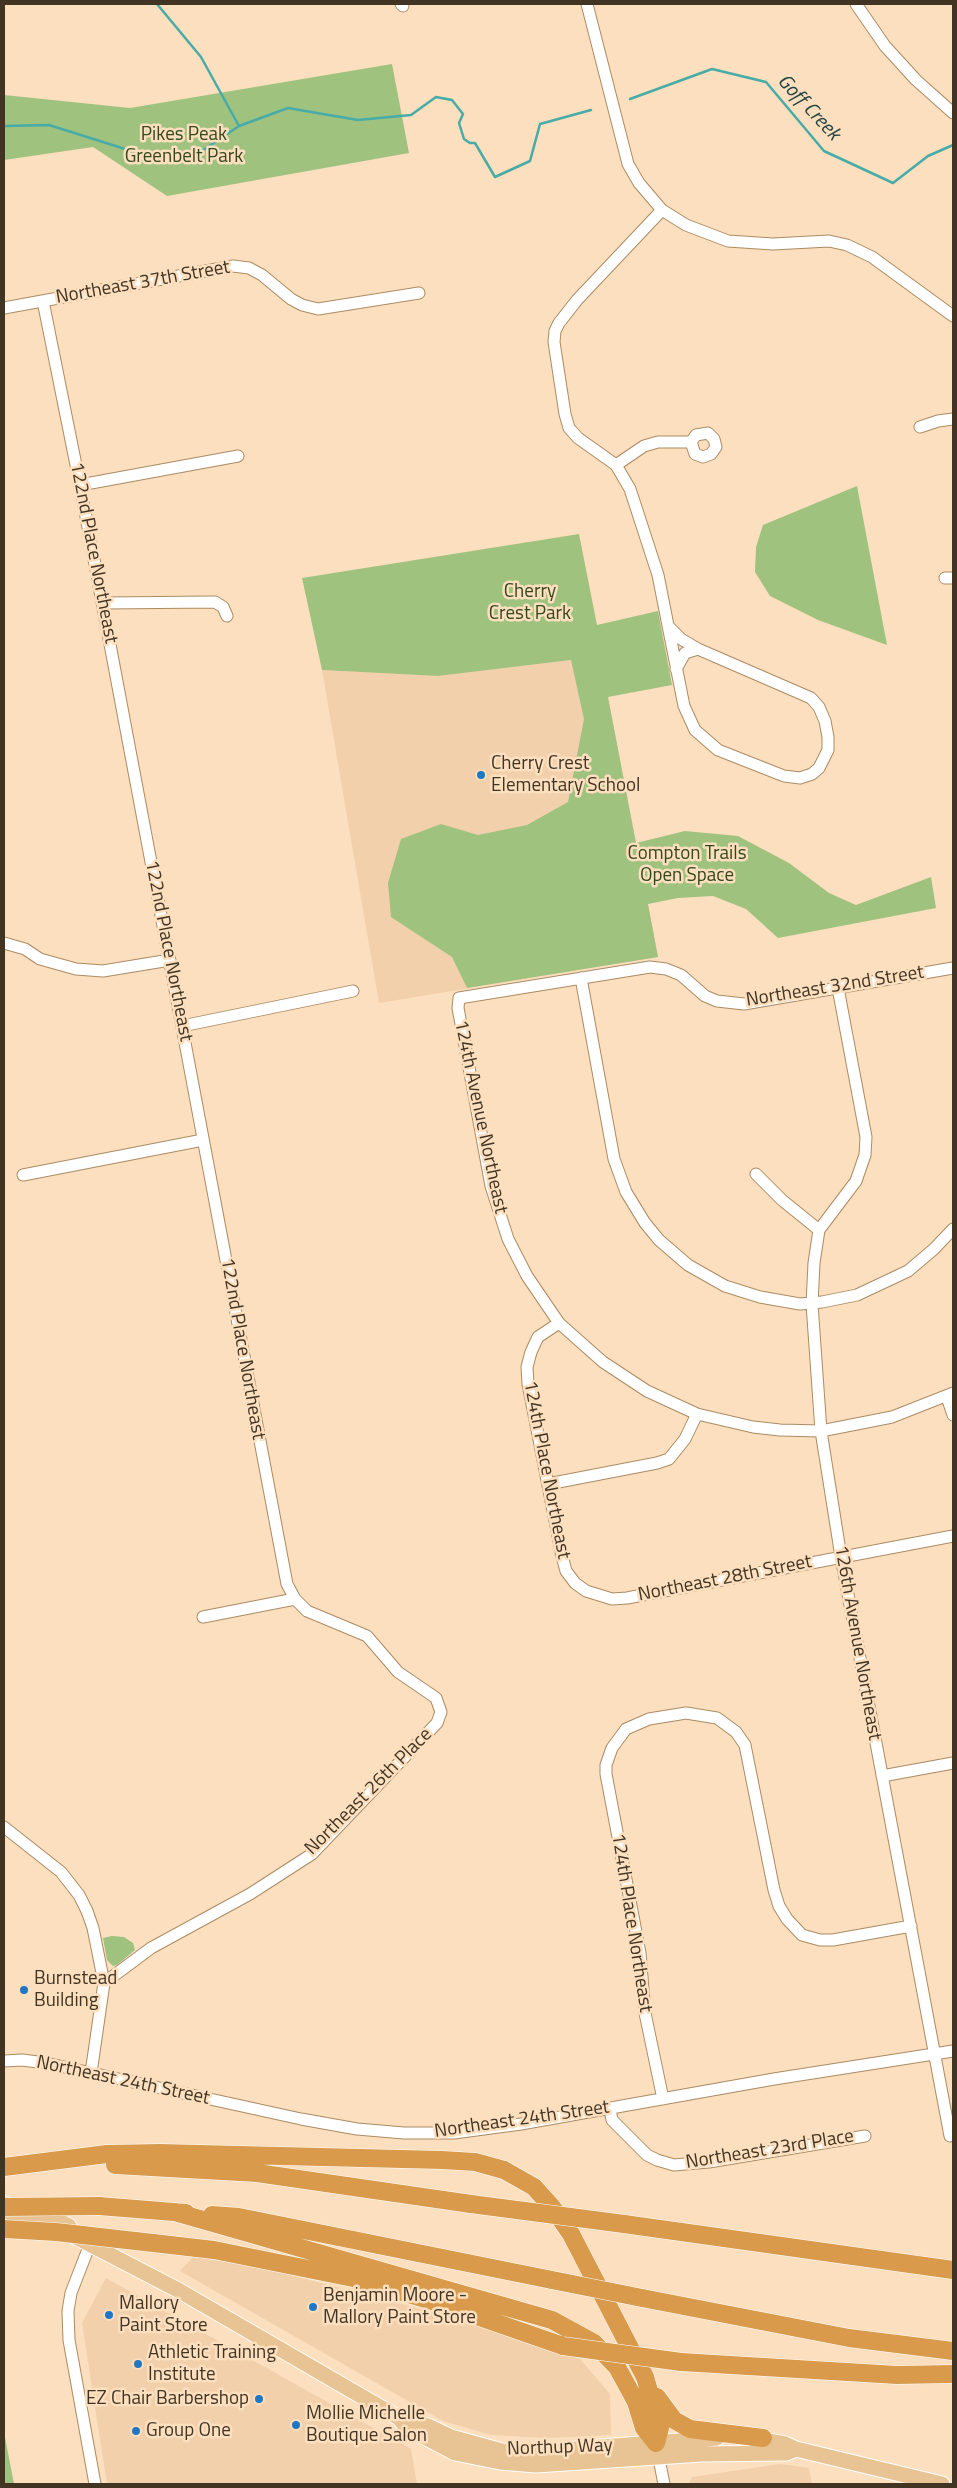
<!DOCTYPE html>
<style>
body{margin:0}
#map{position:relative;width:957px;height:2488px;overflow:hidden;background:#fcdfbe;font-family:"Titillium Web",sans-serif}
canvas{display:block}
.frame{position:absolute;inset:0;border:5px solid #423423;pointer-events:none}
</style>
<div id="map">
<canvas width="957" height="2488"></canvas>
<div class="frame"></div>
</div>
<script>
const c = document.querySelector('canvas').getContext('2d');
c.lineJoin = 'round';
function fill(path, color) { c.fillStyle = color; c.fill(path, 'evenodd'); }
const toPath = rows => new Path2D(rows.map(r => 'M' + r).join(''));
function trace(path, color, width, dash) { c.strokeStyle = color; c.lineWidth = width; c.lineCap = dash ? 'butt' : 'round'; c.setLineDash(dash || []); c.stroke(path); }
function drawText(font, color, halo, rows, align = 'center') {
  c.font = font + ' "Titillium Web",sans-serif'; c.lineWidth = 5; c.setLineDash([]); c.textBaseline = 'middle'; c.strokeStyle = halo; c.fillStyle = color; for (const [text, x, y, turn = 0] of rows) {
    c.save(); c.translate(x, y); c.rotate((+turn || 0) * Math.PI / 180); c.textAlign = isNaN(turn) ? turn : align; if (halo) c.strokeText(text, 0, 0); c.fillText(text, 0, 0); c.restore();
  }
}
fill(toPath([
 [570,660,604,677,658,957,379,1003,322,670,438,676],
 [193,2257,263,2268,448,2316,580,2359,610,2394,611,2435,546,2438,491,2435,443,2421,180,2271],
 [106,2278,411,2449,417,2484,107,2484,82,2323],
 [780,2464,809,2468,812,2484,689,2484,692,2477]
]), '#f2d0ab');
fill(toPath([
 [392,64,409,153,167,196,93,147,4,160,4,95,130,108],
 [857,486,887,645,818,620,770,596,755,572,756,547,763,525],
 [579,534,597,625,658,611,672,685,608,697,636,843,685,831,738,836,789,863,829,893,856,905,931,877,936,908,778,938,746,909,713,896,678,898,648,904,658,957,467,988,452,957,391,917,388,883,401,839,441,824,478,835,527,825,568,802,584,719,571,660,438,676,322,670,302,578],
 [112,1936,124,1937,133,1943,135,1950,117,1965,113,1966,107,1960,103,1938],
 [4,2432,14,2484,4,2484]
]), '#9fc27f');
trace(toPath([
 [157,4,201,57,239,126],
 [630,99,712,69,766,82,824,151,893,183,928,156,953,145],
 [4,126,49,125,141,154,187,161,239,126,288,108,358,120,411,115,436,97,452,100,463,114,459,123,464,139,470,143,475,143,495,177,530,161,540,124,591,110]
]), '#47aca7', 2.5);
const minor = toPath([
 [401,4,403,6],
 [587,4,628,164,639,183,662,210,686,225,728,241,773,244,829,241,847,245,872,257,953,316],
 [856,4,885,46,916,80,953,113],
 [662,210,577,300,559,323,555,331,554,342,565,414,569,428,578,438,616,465,630,489,658,575,684,706,695,730,718,750,784,776,800,778,812,774,819,768,828,750,828,737,825,721,819,707,811,698,698,649,681,639,669,627],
 [43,301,80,485,287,1584,295,1599,307,1611,367,1636,398,1672,436,1698,441,1712,437,1723,312,1854,250,1894,151,1948,104,1983],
 [4,308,233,266,249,268,262,275,291,299,302,305,318,309,419,293],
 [920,427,938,421,953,419],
 [616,465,644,446,658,442,691,442,695,454,703,457,711,454,716,447,714,439,708,433,696,435,691,442],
 [80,485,238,456],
 [945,578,953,578],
 [103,603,215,602,223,607,227,616],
 [676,669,685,653,698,649],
 [4,943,25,949,40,959,76,969,103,971,170,960],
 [581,978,614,1159,626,1192,645,1223,659,1240,688,1265,725,1286,760,1297,800,1304,822,1302,857,1295,908,1271,934,1249,953,1229],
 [838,988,866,1137,865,1155,856,1181,819,1230,814,1263,812,1304,821,1431,841,1557,950,2136],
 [182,1026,353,991],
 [756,1174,782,1200,819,1230],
 [23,1175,203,1140],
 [559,1323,538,1337,531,1352,527,1367,528,1384,562,1556,566,1571,575,1583,586,1591,612,1599,627,1598,953,1536],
 [947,1397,953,1415],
 [697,1414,647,1391,603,1362,559,1323,527,1276,508,1239,491,1186,458,1008,459,998,650,967,666,969,681,975,705,996,717,1001,744,1004,953,968],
 [548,1484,657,1463,669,1459,685,1439,697,1414,753,1427,780,1430,821,1431,892,1417,953,1393],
 [203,1617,295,1599],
 [882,1776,953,1763],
 [4,1827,61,1872,79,1895,87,1911,93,1928,104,1983,91,2073],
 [4,2061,22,2060,46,2063,301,2119,357,2129,404,2133,454,2133,521,2124,774,2079,953,2051],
 [663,2099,645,2013,640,1953,606,1774,606,1765,612,1748,626,1729,649,1719,686,1713,717,1718,736,1732,745,1745,774,1890,779,1906,787,1919,802,1935,820,1940,833,1940,911,1926],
 [610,2109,612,2120,647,2155,657,2160,674,2165,709,2162,865,2136],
 [90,2244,71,2293,68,2311,69,2340,95,2484],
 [657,2449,664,2484]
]);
const major = toPath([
 [5,2204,11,2214,45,2230],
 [29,2206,69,2226,74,2236],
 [74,2236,178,2290,399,2418,428,2426,451,2437,502,2451,525,2453,717,2438],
 [399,2418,406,2427,455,2453,500,2462,536,2465,702,2454,786,2453,796,2449],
 [752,2438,785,2444,796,2449,942,2484]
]);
const highway = toPath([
 [115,2165,257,2173,471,2204],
 [4,2167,107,2154,160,2153,442,2160,475,2162,504,2170,534,2187,552,2207,571,2234,645,2377,660,2428,656,2443],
 [99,2206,186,2213],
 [175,2212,552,2320,594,2343,617,2367,636,2402,644,2428,656,2443],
 [212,2215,239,2217,552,2280],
 [624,2224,953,2270],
 [153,2243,214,2250,358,2279,445,2305,563,2346],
 [642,2298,849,2338,953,2351],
 [681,2362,897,2375,953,2374],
 [657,2397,674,2420,690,2429,763,2438]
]);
trace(minor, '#ac8b63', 13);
trace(major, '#fff', 17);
trace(highway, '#fff', 19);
trace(minor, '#fff', 11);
trace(major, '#e8c393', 15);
trace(highway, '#d99b4b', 18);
const highwayBridge = toPath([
 [471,2204,624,2224],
 [4,2207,99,2206],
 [4,2229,56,2232,153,2243],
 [552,2280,642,2298],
 [563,2346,681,2362]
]);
trace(highwayBridge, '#fff', 19, []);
trace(highwayBridge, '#d99b4b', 18);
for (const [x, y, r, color] of [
 [481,775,5,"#2177c4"],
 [24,1990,5,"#2177c4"],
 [313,2307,5,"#2177c4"],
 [109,2315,5,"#2177c4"],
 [138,2364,5,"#2177c4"],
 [259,2399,5,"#2177c4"],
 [296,2425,5,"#2177c4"],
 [136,2431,5,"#2177c4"]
]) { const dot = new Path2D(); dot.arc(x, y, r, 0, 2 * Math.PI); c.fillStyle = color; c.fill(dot); trace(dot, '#fcdfbe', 2); }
drawText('19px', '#32471a', '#fcdfbe', [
 ["Pikes Peak",184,135],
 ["Greenbelt Park",184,157],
 ["Cherry",530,592],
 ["Crest Park",530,614],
 ["Compton Trails",687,854],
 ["Open Space",687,876]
]);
drawText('19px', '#423423', '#fcdfbe', [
 ["Northeast 37th Street",143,283,-10],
 ["122nd Place Northeast",93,553,79],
 ["122nd Place Northeast",168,951,79],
 ["Northeast 32nd Street",835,987,-9],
 ["124th Avenue Northeast",480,1117,78],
 ["122nd Place Northeast",242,1349,80],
 ["124th Place Northeast",546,1470,79],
 ["Northeast 28th Street",725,1579,-11],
 ["126th Avenue Northeast",857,1643,80],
 ["Northeast 26th Place",369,1792,-45],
 ["124th Place Northeast",631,1923,81],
 ["Northeast 24th Street",123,2081,12],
 ["Northeast 24th Street",522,2120,-8],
 ["Northeast 23rd Place",770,2150,-9],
 ["Northup Way",560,2448,-2]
]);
drawText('19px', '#423423', '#fcdfbe', [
 ["Cherry Crest",491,764],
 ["Elementary School",491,786],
 ["Burnstead",34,1979],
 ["Building",34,2001],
 ["Benjamin Moore -",323,2296],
 ["Mallory Paint Store",323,2318],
 ["Mallory",119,2304],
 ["Paint Store",119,2326],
 ["Athletic Training",148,2353],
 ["Institute",148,2375],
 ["EZ Chair Barbershop",249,2399,"right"],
 ["Mollie Michelle",306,2414],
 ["Boutique Salon",306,2436],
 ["Group One",146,2431]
], 'left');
drawText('italic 20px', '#254543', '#fcdfbe', [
 ["Goff Creek",808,108,47]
]);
</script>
